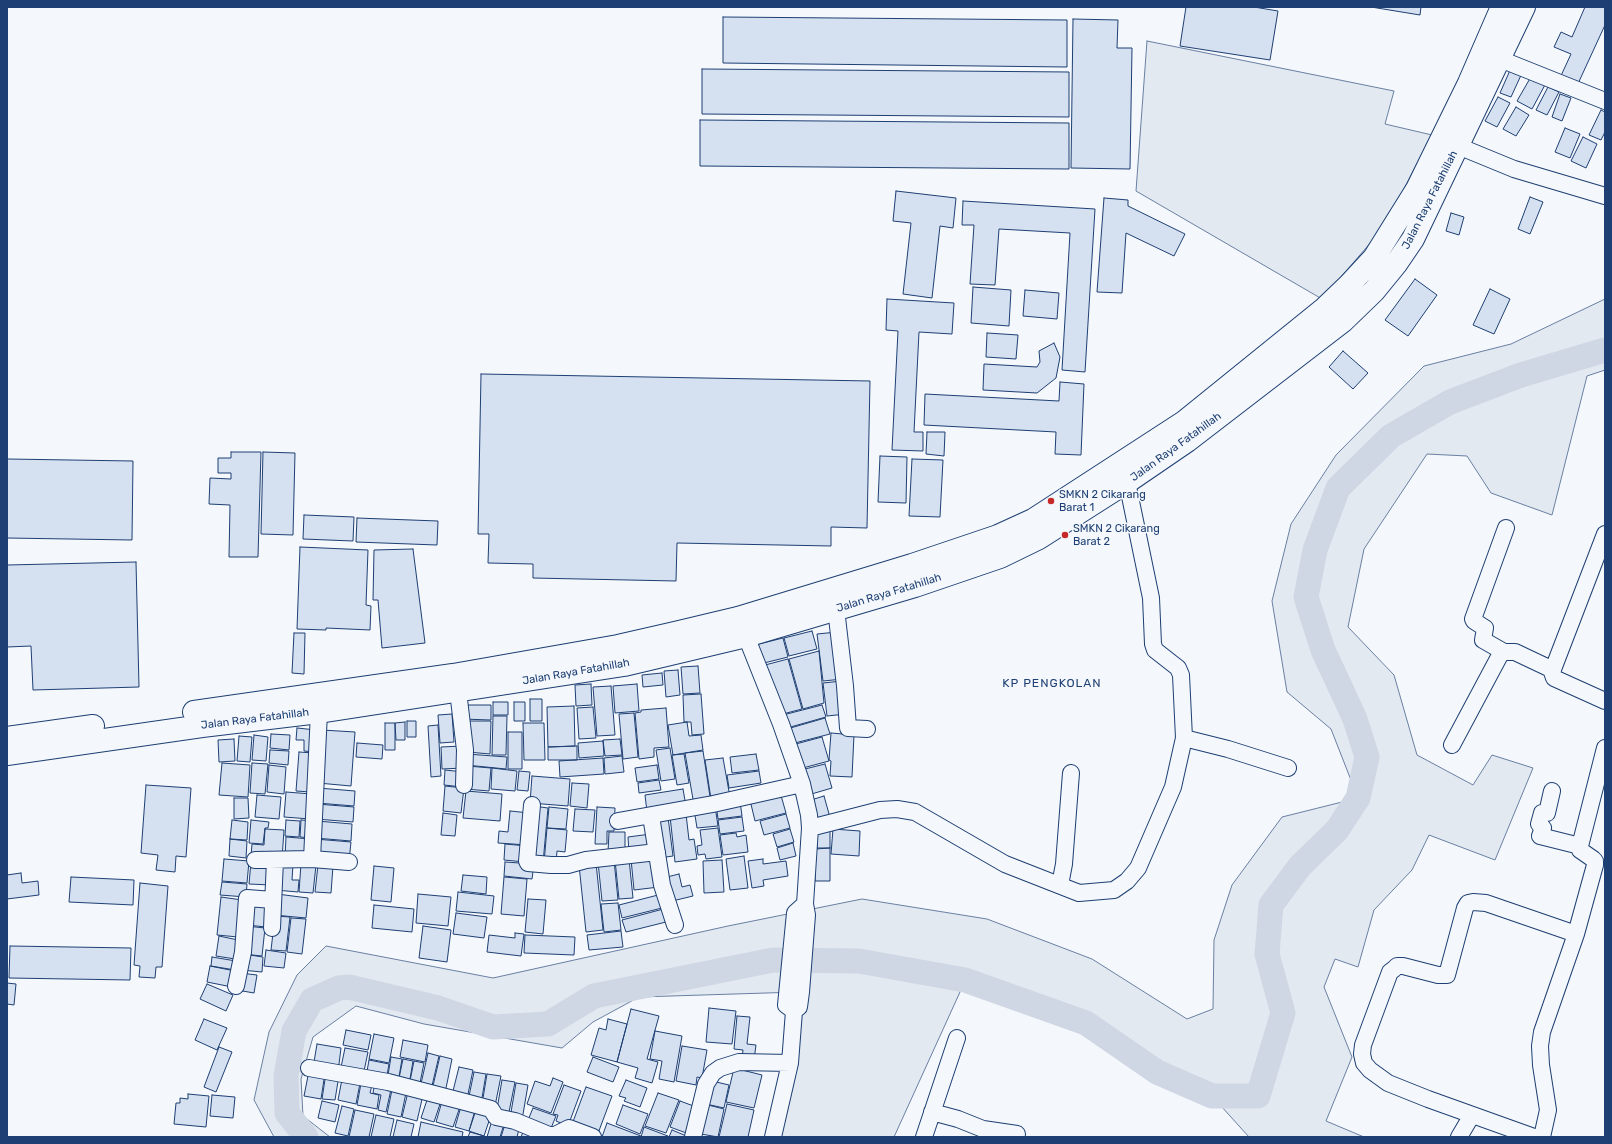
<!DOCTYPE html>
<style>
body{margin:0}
#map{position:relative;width:1612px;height:1144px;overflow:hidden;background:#f4f7fb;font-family:Rubik,sans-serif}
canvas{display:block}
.frame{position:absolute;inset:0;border:8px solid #1d3f73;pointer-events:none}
</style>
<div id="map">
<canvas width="1612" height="1144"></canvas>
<div class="frame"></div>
</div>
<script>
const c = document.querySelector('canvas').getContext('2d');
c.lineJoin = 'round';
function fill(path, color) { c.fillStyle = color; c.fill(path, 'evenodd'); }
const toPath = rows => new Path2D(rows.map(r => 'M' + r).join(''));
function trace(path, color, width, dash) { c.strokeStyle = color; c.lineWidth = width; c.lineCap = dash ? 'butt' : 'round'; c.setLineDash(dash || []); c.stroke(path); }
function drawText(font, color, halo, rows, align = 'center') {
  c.font = font + ' Rubik,sans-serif'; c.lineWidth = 3; c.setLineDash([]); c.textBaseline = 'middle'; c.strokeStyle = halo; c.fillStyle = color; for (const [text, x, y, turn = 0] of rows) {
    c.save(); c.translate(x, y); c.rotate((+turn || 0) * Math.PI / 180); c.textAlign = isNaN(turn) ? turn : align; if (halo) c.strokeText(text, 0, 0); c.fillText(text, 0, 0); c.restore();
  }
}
const green = toPath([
 [1147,41,1394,91,1385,124,1432,135,1384,227,1322,299,1136,191,1147,41],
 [1605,299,1605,370,1587,376,1552,515,1491,493,1467,456,1427,454,1364,549,1348,627,1394,675,1417,755,1473,785,1492,755,1533,768,1495,860,1429,835,1412,870,1374,910,1358,967,1335,959,1324,987,1352,1057,1326,1121,1364,1137,1249,1137,1212,1096,1155,1071,1086,1023,965,981,894,1137,779,1137,798,992,639,997,593,1022,562,1048,424,1024,356,1006,313,1037,301,1079,303,1116,330,1137,274,1137,254,1100,269,1032,297,975,326,946,493,978,728,926,862,899,987,919,1092,959,1187,1019,1213,1009,1214,940,1232,885,1282,817,1358,798,1331,729,1287,692,1272,601,1291,524,1336,455,1424,366,1511,344,1605,299]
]);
fill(green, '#e3e9f0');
trace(green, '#687fa3', 1);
trace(toPath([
 [306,1137,287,1113,286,1076,294,1031,312,1000,339,988,349,987,438,1008,493,1027,548,1024,594,996,773,960,859,961,965,980,1086,1023,1157,1072,1212,1096,1258,1096,1283,1013,1267,954,1271,905,1300,866,1337,830,1358,798,1367,757,1355,719,1323,650,1306,597,1315,550,1338,488,1391,436,1450,402,1521,375,1605,350]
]), '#cfd7e4', 25);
const building = toPath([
 [1186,7,1254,7,1278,11,1270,60,1180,46,1186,7],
 [1371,7,1421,7,1420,15,1371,7],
 [1585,7,1605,7,1605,25,1576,88,1559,80,1571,54,1554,47,1561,32,1572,37,1585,7],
 [723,17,1067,20,1067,67,723,63,723,17],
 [1073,19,1118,20,1117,48,1132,48,1130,169,1071,168,1073,19],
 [1511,68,1522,73,1511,97,1500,93,1511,68],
 [702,69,1069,72,1069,117,702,114,702,69],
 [1532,75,1546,83,1532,109,1517,101,1532,75],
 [1548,87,1559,92,1547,115,1536,110,1548,87],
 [1560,94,1571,98,1562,121,1552,117,1560,94],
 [1498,97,1510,103,1497,127,1485,121,1498,97],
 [1516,107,1529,115,1516,136,1503,129,1516,107],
 [1601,110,1605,112,1605,132,1601,140,1589,135,1601,110],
 [700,120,1069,123,1069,169,700,166,700,120],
 [1565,128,1580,134,1570,158,1555,152,1565,128],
 [1583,137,1597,144,1586,168,1571,161,1583,137],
 [896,191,956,198,953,228,940,226,932,298,903,294,911,223,893,221,896,191],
 [1530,197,1543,202,1530,234,1518,229,1530,197],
 [1104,198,1128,200,1128,206,1185,234,1174,256,1126,233,1122,293,1097,292,1104,198],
 [963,201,1095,209,1085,372,1062,370,1070,233,999,229,995,285,970,284,974,225,962,225,963,201],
 [1451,213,1464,217,1459,235,1446,231,1451,213],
 [1415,279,1437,295,1408,336,1385,320,1415,279],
 [973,287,1011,290,1009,326,971,323,973,287],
 [1490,289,1510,299,1494,334,1473,325,1490,289],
 [1025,290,1059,293,1057,319,1023,316,1025,290],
 [887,299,954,303,952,334,919,332,914,432,923,432,923,451,892,450,898,331,886,330,887,299],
 [987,333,1018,335,1016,359,986,357,987,333],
 [1054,343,1060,357,1056,378,1037,393,983,390,984,364,1037,367,1040,362,1039,351,1054,343],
 [1343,351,1368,373,1353,389,1329,367,1343,351],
 [481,374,870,381,867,528,831,527,831,546,677,543,676,581,533,578,533,564,488,563,489,534,478,534,481,374],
 [1060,382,1084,384,1081,455,1055,454,1056,432,924,425,925,394,1059,401,1060,382],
 [927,432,945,432,944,456,926,454,927,432],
 [231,452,261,452,258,557,229,557,230,505,209,504,210,478,231,479,231,473,218,473,218,458,231,458,231,452],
 [263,452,295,453,293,535,261,534,263,452],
 [880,456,907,457,906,503,878,502,880,456],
 [7,459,133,461,132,540,7,538,7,459],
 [912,459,943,460,940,517,909,516,912,459],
 [304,515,354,517,353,541,303,539,304,515],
 [357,518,438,521,437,545,356,542,357,518],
 [300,547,368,550,366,605,371,606,370,630,326,628,326,630,297,629,300,547],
 [413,549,425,643,382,648,378,600,373,600,374,550,413,549],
 [136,562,139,687,33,690,31,646,7,647,7,565,136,562],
 [812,631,817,649,789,656,784,638,812,631],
 [837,632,843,679,823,681,817,634,837,632],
 [294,633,305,633,304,674,292,673,294,633],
 [783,638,788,657,760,664,755,645,783,638],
 [819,651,824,703,803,709,789,659,819,651],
 [788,659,802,709,779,715,765,665,788,659],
 [698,666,700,693,683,694,681,667,698,666],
 [678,670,680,695,666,697,664,671,678,670],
 [662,673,663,685,643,687,642,675,662,673],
 [842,681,846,714,827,716,823,683,842,681],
 [591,684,592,705,576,706,575,685,591,684],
 [637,684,639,711,615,713,613,686,637,684],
 [611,686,615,735,597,736,593,687,611,686],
 [701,694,704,734,692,735,691,722,684,722,683,695,701,694],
 [530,699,542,699,542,721,530,721,530,699],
 [493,702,508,702,508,715,493,715,493,702],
 [514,702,525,702,525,721,514,721,514,702],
 [463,705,491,705,491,720,462,719,463,705],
 [822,705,826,717,787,728,783,715,822,705],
 [574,706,575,746,548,747,547,707,574,706],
 [593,707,596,738,579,739,577,708,593,707],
 [666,708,669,747,654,748,654,757,639,759,635,713,641,712,641,710,666,708],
 [634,713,638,757,623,759,619,714,634,713],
 [452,714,454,742,440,743,438,715,452,714],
 [493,716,507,716,506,755,492,755,493,716],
 [825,718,830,734,791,744,787,729,825,718],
 [407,721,416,721,416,737,407,737,407,721],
 [463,721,491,721,490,754,468,752,463,721],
 [405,722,405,740,396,740,395,723,405,722],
 [687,722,689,736,701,735,703,750,673,755,668,725,687,722],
 [385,723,395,723,395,750,385,750,385,723],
 [523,723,544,723,545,760,524,760,523,723],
 [438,725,441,776,431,777,428,726,438,725],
 [297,728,316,730,314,752,304,751,304,740,296,740,297,728],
 [322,730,355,732,351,786,318,783,322,730],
 [508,732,522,732,522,769,508,769,508,732],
 [831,733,854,735,852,777,830,776,831,761,829,760,831,733],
 [271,734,290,735,289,750,270,748,271,734],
 [254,735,268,737,266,761,252,760,254,735],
 [239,736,252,737,250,762,237,761,239,736],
 [822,737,829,761,799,769,792,745,822,737],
 [234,739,235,761,219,762,218,740,234,739],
 [620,739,622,755,605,756,603,740,620,739],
 [603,741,604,756,579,758,578,743,603,741],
 [357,743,383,745,382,759,356,757,357,743],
 [462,746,463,768,442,769,441,747,462,746],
 [577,746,577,760,548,760,548,747,577,746],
 [670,748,675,779,661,781,656,750,670,748],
 [270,750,289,751,288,765,269,763,270,750],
 [703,751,711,803,694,805,685,753,703,751],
 [299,752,314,753,311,792,296,791,299,752],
 [467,754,507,757,506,769,466,765,467,754],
 [684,754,689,783,677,785,672,755,684,754],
 [756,754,759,770,732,773,730,757,756,754],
 [622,756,624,772,605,774,604,758,622,756],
 [603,758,604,774,560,777,559,761,603,758],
 [723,758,730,797,711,799,705,760,723,758],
 [222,763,250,765,248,797,219,795,222,763],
 [252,763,268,764,265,794,250,793,252,763],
 [825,764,832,788,808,795,801,770,825,764],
 [269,765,286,767,284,794,267,792,269,765],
 [657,765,659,779,637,782,635,768,657,765],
 [467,766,491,768,489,791,465,789,467,766],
 [492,768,517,771,515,791,491,789,492,768],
 [445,770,464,772,462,787,444,785,445,770],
 [519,771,530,772,528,791,517,790,519,771],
 [759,771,761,783,729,788,727,775,759,771],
 [532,776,570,779,568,806,530,803,532,776],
 [659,780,661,790,639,793,638,783,659,780],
 [572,783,589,784,587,808,570,806,572,783],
 [146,785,191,788,186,857,176,856,175,872,156,870,158,855,141,853,146,785],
 [445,786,464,788,461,813,443,811,445,786],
 [318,788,355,791,354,806,317,803,318,788],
 [683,789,686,806,647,812,645,795,683,789],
 [466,791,502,794,500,821,463,818,466,791],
 [286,792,312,794,310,819,284,817,286,792],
 [780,792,786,813,755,821,750,800,780,792],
 [257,795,281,797,279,819,255,817,257,795],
 [824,796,831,821,818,824,811,800,824,796],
 [234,798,248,798,249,818,234,819,234,798],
 [740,801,742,816,718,819,716,804,740,801],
 [317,804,354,807,353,822,316,819,317,804],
 [533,806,548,808,543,863,528,861,533,806],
 [715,806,718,826,697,828,694,809,715,806],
 [549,807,568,809,566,829,547,828,549,807],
 [597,807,615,808,614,831,607,831,607,844,595,844,597,807],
 [575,809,595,810,593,832,573,831,575,809],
 [510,811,530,813,527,845,498,843,499,831,508,832,510,811],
 [443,813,457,815,455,836,441,835,443,813],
 [686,814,689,840,694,839,697,859,675,862,670,816,686,814],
 [786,814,790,828,764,835,760,821,786,814],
 [668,817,673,856,659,858,653,819,668,817],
 [742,817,744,831,720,834,718,820,742,817],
 [232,820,248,822,247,840,230,839,232,820],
 [251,820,269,822,268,828,265,828,263,844,249,843,251,820],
 [286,820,300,821,299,837,285,836,286,820],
 [301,820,313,821,311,838,300,837,301,820],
 [317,821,352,824,351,841,315,838,317,821],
 [547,828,567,830,565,852,557,851,556,864,544,863,547,828],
 [718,828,722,857,706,859,705,854,698,855,697,846,702,845,700,830,718,828],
 [817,828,830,828,830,848,817,848,817,828],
 [265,829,284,830,282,859,251,856,252,844,264,845,265,829],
 [790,829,794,842,777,847,773,834,790,829],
 [833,829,860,831,859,856,831,854,833,829],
 [609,832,625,832,625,852,608,852,609,832],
 [736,833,737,837,746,835,748,852,723,855,720,835,736,833],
 [651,834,652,850,629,853,628,837,651,834],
 [286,837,311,839,310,859,285,857,286,837],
 [230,839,247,841,246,858,229,856,230,839],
 [315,839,351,842,349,861,314,858,315,839],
 [793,843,796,856,780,860,777,848,793,843],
 [505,844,527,846,525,862,504,860,505,844],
 [830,848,830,881,815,881,815,849,830,848],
 [656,856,659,887,634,890,631,859,656,856],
 [744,856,748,888,730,890,726,859,744,856],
 [224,859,249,861,247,883,222,881,224,859],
 [629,859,633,898,619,899,615,860,629,859],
 [763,859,763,864,786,861,788,876,763,880,764,886,752,888,748,861,763,859],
 [614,860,618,900,602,901,598,862,614,860],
 [722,860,724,892,704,893,703,861,722,860],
 [251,862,273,863,271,885,249,884,251,862],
 [505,862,534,864,532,879,504,876,505,862],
 [276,863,293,864,292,880,299,880,298,892,275,890,276,863],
 [596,863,603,930,586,932,579,865,596,863],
 [301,864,316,865,313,893,299,892,301,864],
 [318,865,333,866,331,893,315,892,318,865],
 [374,866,394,868,391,902,371,900,374,866],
 [21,873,22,883,38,881,39,895,7,899,7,875,21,873],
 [679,874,682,887,690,885,693,896,668,902,663,878,679,874],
 [463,875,487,877,486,894,461,891,463,875],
 [71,877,134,880,133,905,69,902,71,877],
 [504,877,527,879,524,916,501,914,504,877],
 [222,882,247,884,246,897,220,895,222,882],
 [140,883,168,886,162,967,156,967,155,978,139,977,140,966,134,965,140,883],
 [458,892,494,896,492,914,456,911,458,892],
 [277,894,308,898,306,918,274,915,277,894],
 [418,894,451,897,448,926,416,923,418,894],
 [662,894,666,907,622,918,619,905,662,894],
 [221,897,242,900,238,937,217,935,221,897],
 [248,899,270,901,266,927,247,925,248,899],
 [528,899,546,900,543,934,525,932,528,899],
 [618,903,621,930,604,932,601,904,618,903],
 [374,905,414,909,412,932,372,928,374,905],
 [667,908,670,921,626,932,622,920,667,908],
 [456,913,487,917,484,938,453,934,456,913],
 [275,916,290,917,286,951,271,950,275,916],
 [291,918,306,919,302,954,287,952,291,918],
 [246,926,265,928,262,956,243,954,246,926],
 [423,926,451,930,447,962,419,958,423,926],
 [621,931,623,947,589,950,587,935,621,931],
 [515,933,524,934,521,956,487,952,489,935,515,938,515,933],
 [525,935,575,937,574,955,524,953,525,935],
 [219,936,238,940,235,959,216,956,219,936],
 [10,946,131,948,130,980,9,978,10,946],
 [266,950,286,953,284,968,264,966,266,950],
 [243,954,263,957,262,972,241,970,243,954],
 [212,957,236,961,235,970,211,966,212,957],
 [210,966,235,971,232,987,207,982,210,966],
 [240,973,257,975,254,993,237,990,240,973],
 [7,983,16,984,14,1005,7,1004,7,983],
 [207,984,233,995,226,1011,200,999,207,984],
 [709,1008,736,1011,732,1044,706,1042,709,1008],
 [631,1009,659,1016,647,1059,658,1062,652,1083,635,1078,638,1068,617,1062,631,1009],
 [737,1016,750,1017,747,1044,756,1045,754,1060,742,1059,743,1050,734,1049,737,1016],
 [204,1019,227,1028,217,1050,195,1040,204,1019],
 [608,1019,627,1024,617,1062,591,1055,599,1028,606,1030,608,1019],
 [346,1030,371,1035,368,1050,343,1045,346,1030],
 [655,1031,682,1036,674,1082,659,1079,662,1061,650,1059,655,1031],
 [374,1034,394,1038,389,1063,369,1059,374,1034],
 [403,1040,428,1045,425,1062,400,1057,403,1040],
 [317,1044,341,1048,338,1072,313,1068,317,1044],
 [682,1046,707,1050,702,1078,697,1077,696,1085,676,1081,682,1046],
 [219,1047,232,1052,216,1092,204,1087,219,1047],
 [345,1048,368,1052,363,1076,340,1072,345,1048],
 [428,1053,439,1056,431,1090,420,1088,428,1053],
 [440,1056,452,1059,445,1093,432,1090,440,1056],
 [391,1057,402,1059,398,1083,387,1081,391,1057],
 [593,1057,619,1067,613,1082,587,1072,593,1057],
 [403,1059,413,1061,409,1085,398,1083,403,1059],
 [369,1060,389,1064,386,1081,366,1077,369,1060],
 [414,1061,424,1063,419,1088,409,1086,414,1061],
 [459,1067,473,1070,467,1099,452,1095,459,1067],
 [734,1068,762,1075,754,1108,726,1102,734,1068],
 [309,1071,325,1073,321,1099,304,1096,309,1071],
 [474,1072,486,1074,481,1104,468,1101,474,1072],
 [326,1073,339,1075,335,1100,322,1099,326,1073],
 [343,1074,361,1078,356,1104,338,1100,343,1074],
 [487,1074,501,1076,495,1106,482,1104,487,1074],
 [362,1078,373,1081,370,1093,379,1095,377,1109,357,1105,362,1078],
 [553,1078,563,1082,551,1113,527,1104,535,1081,550,1086,553,1078],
 [502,1080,515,1082,508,1117,496,1115,502,1080],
 [626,1080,647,1088,640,1107,624,1101,626,1098,619,1096,626,1080],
 [375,1081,392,1085,386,1112,378,1110,381,1095,373,1093,375,1081],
 [712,1081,729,1085,724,1108,706,1104,712,1081],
 [516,1083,528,1085,522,1120,510,1118,516,1083],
 [393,1085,407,1088,401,1117,387,1114,393,1085],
 [564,1085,581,1091,568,1126,556,1121,558,1115,553,1114,564,1085],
 [586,1087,612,1096,597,1136,571,1127,586,1087],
 [408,1092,423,1095,417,1121,402,1117,408,1092],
 [658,1093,679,1100,666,1133,645,1126,658,1093],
 [188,1094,209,1096,206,1127,174,1124,176,1103,180,1103,180,1098,188,1099,188,1094],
 [429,1094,442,1098,434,1122,421,1118,429,1094],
 [212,1095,235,1097,233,1118,210,1116,212,1095],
 [443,1098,461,1104,453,1127,436,1122,443,1098],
 [322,1101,339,1105,335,1122,318,1118,322,1101],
 [680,1101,699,1108,689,1134,670,1127,680,1101],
 [462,1103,476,1107,469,1131,455,1127,462,1103],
 [727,1104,754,1110,748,1137,719,1137,727,1104],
 [623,1105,648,1114,640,1134,616,1124,623,1105],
 [708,1105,724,1109,718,1137,701,1134,708,1105],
 [342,1106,354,1109,348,1136,335,1133,342,1106],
 [477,1107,492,1112,484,1136,469,1131,477,1107],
 [533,1108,556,1116,549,1133,526,1125,533,1108],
 [355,1110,374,1114,369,1137,349,1137,355,1110],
 [376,1115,394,1119,390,1137,371,1137,376,1115],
 [493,1117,505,1121,500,1137,487,1137,493,1117],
 [397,1120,414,1124,411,1137,393,1137,397,1120],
 [506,1121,520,1125,517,1137,501,1137,506,1121],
 [421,1122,463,1132,462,1137,418,1137,421,1122],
 [607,1123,641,1136,640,1137,602,1137,607,1123],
 [525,1127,536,1137,521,1137,525,1127],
 [644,1127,668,1136,668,1137,641,1137,644,1127],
 [672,1130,689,1137,669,1137,672,1130],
 [470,1132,484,1136,484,1137,468,1137,470,1132]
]);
fill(building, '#d5e0f0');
trace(building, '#1d3f73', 1);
const minor = toPath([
 [1500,59,1605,101],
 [1458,146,1514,169,1605,196],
 [1605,534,1552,672,1554,678,1605,701],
 [836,609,845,686,848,728,867,729],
 [746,636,781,724,802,784,809,815,810,828,805,904,807,915,801,992,799,1007,794,1011,790,1063,773,1137],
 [1504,652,1483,640,1485,628,1474,621,1473,619,1506,528],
 [458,691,465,750,464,785],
 [1184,738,1228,749,1288,768],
 [1452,745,1500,655,1504,652,1515,652,1553,670],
 [1552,791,1547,813,1542,813,1539,824,1543,828,1540,836,1580,846],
 [532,805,527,861,528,863,551,865,568,865,586,860,657,852],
 [651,816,662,885,675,925],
 [618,821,713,804,802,784],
 [810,828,880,810,897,809,915,812,1005,864,1079,893,1114,890,1127,881,1138,868,1173,787,1184,738,1181,675,1178,668,1155,650,1153,644,1151,598,1127,482],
 [312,859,319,712],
 [255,860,312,859,349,862],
 [1060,885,1064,864,1071,773],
 [272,928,275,860],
 [236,986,243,952,247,898,273,900],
 [794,1011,786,1005,795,913,805,904],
 [309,1068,388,1082,465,1102,491,1109,496,1117,515,1121,549,1135,555,1135,569,1128,593,1137],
 [932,1112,958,1119,983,1129,1017,1134],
 [693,1137,706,1084,713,1073,720,1068,739,1062,790,1063],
 [924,1137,957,1038],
 [1459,1137,1472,1115],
 [1534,1137,1428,1099,1388,1083,1370,1070,1364,1063,1362,1054,1363,1045,1390,972,1394,969,1397,966,1403,966,1438,975,1447,975,1465,908,1468,903,1473,902,1486,903,1576,934],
 [1542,1137,1548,1110,1541,1065,1540,1046,1542,1032,1576,934,1595,865,1595,861,1593,859,1580,850,1580,846,1605,748]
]);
const highway = toPath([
 [194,712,453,675,618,646,675,633,738,618,912,565,998,536,1033,520,1184,422,1325,308,1349,285,1374,258,1417,189,1469,83,1502,7],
 [7,738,93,726],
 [7,754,202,726,319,712,624,665,746,636,915,586,1000,557,1039,538,1127,482,1187,441,1343,321,1374,291,1396,264,1413,239,1524,7]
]);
trace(minor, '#1d3f73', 18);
trace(highway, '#1d3f73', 24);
trace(minor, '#f4f7fb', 16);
trace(highway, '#f4f7fb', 22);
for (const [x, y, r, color] of [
 [1051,501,4,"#c62828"],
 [1065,535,4,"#c62828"]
]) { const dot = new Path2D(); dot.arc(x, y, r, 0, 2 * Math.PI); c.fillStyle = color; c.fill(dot); trace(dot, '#f4f7fb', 1.5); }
drawText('11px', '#1d3f73', '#f4f7fb', [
 ["Jalan Raya Fatahillah",1430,200,-63],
 ["Jalan Raya Fatahillah",1176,447,-36],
 ["Jalan Raya Fatahillah",889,593,-17],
 ["Jalan Raya Fatahillah",576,672,-10],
 ["Jalan Raya Fatahillah",255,719,-7]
]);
drawText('11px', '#1d3f73', '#f4f7fb', [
 ["SMKN 2 Cikarang",1059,495],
 ["Barat 1",1059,508],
 ["SMKN 2 Cikarang",1073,529],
 ["Barat 2",1073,542]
], 'left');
c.letterSpacing = '1px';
drawText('12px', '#1d3f73', '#f4f7fb', [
 ["KP PENGKOLAN",1052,684]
]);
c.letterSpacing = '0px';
</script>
